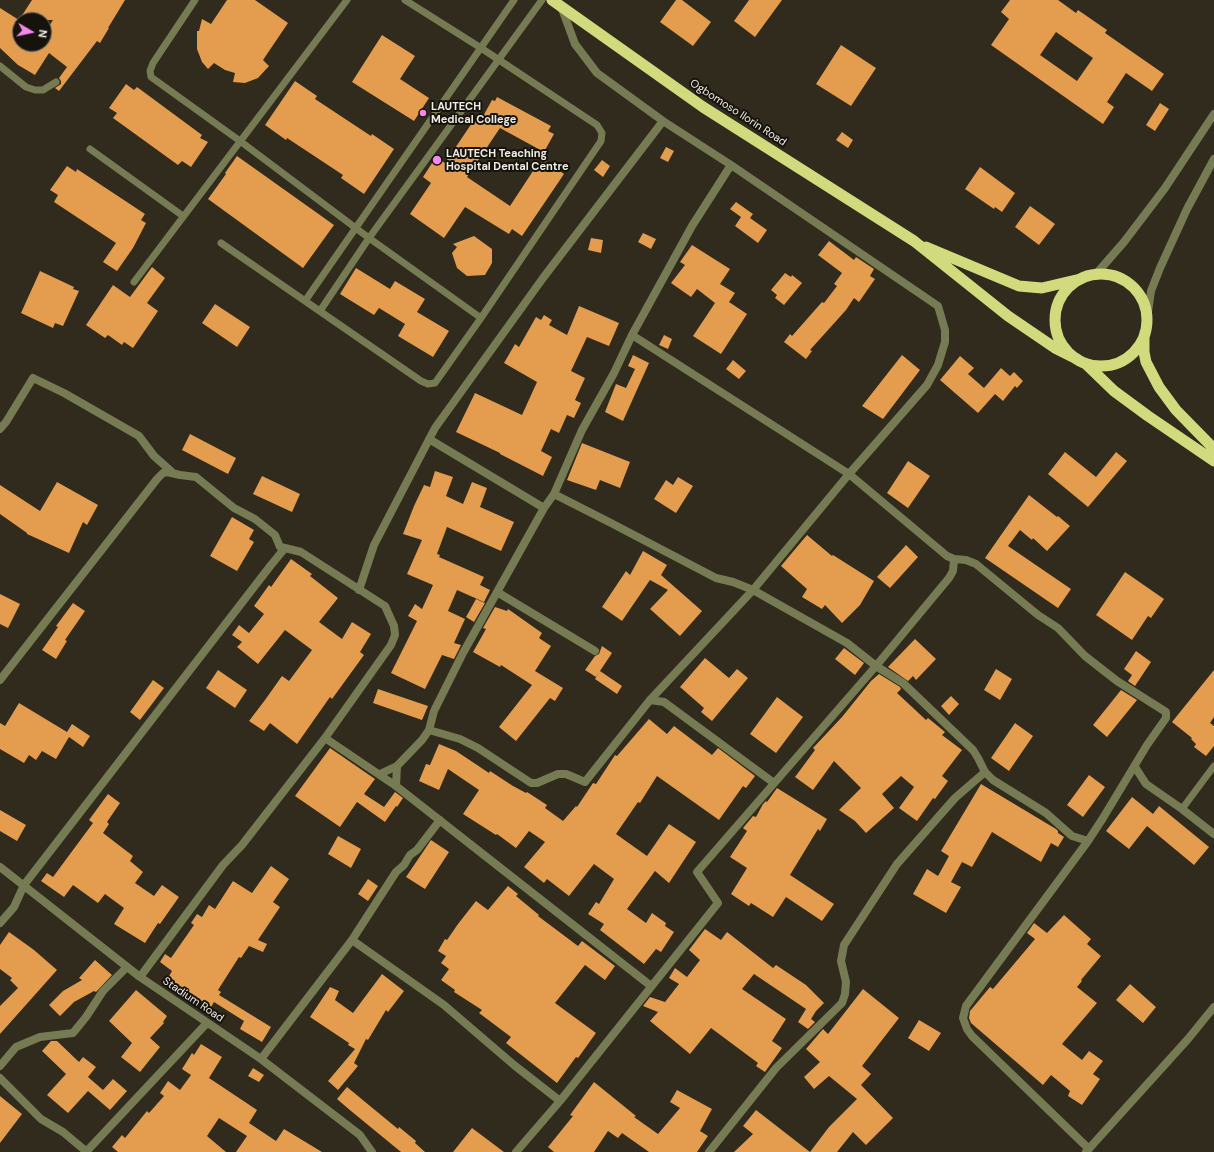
<!DOCTYPE html>
<style>
body{margin:0}
#map{position:relative;width:1214px;height:1152px;overflow:hidden;background:#302b1d;font-family:"DM Sans",sans-serif}
canvas{display:block}
.north{position:absolute;left:12px;top:12px;width:40px;height:40px;box-sizing:border-box;background:#16130d;border:1px solid #6d6a63;border-radius:50%;rotate:99deg;font-size:11px;font-weight:700;line-height:16px;text-align:center;color:#efece3}
.north::after{content:'';display:block;margin:auto;width:14px;height:18px;background:#f688ed;clip-path:polygon(50% 0,100% 100%,50% 72%,0 100%)}
</style>
<div id="map">
<canvas width="1214" height="1152"></canvas>
<div class="north">N</div>
</div>
<script>
const c = document.querySelector('canvas').getContext('2d');
c.lineJoin = 'round';
function fill(path, color) { c.fillStyle = color; c.fill(path, 'evenodd'); }
const toPath = rows => new Path2D(rows.map(r => 'M' + r).join(''));
function trace(path, color, width, dash) { c.strokeStyle = color; c.lineWidth = width; c.lineCap = dash ? 'butt' : 'round'; c.setLineDash(dash || []); c.stroke(path); }
function drawText(font, color, halo, rows, align = 'center') {
  c.font = font + ' "DM Sans",sans-serif'; c.lineWidth = 4; c.setLineDash([]); c.textBaseline = 'middle'; c.strokeStyle = halo; c.fillStyle = color; for (const [text, x, y, turn = 0] of rows) {
    c.save(); c.translate(x, y); c.rotate((+turn || 0) * Math.PI / 180); c.textAlign = isNaN(turn) ? turn : align; if (halo) c.strokeText(text, 0, 0); c.fillText(text, 0, 0); c.restore();
  }
}
fill(toPath([
 [32,0,125,0,108,28,109,28,100,43,97,41,59,91,55,88,61,84,61,81,59,78,67,67,49,53,35,75,18,65,0,48,0,8,19,20],
 [19,20,53,20,44,34,44,44,20,44],
 [227,0,255,0,288,23,263,60,269,66,258,78,245,83,233,82,235,73,225,70,214,63,208,69,202,62,197,49,197,31,199,31,202,19,211,24],
 [676,0,682,0,711,22,693,46,660,22],
 [749,0,782,0,755,37,734,21],
 [1010,0,1058,0,1076,13,1078,10,1107,30,1105,33,1164,74,1152,91,1126,73,1107,102,1114,107,1103,124,991,45,1009,19,1001,12],
 [1056,32,1093,58,1077,81,1040,55],
 [382,35,415,56,400,79,429,98,414,121,352,82],
 [841,45,876,68,851,106,816,84],
 [295,81,317,96,315,99,371,136,372,134,394,149,364,194,341,178,343,175,287,138,286,140,265,125],
 [126,84,134,90,137,87,202,135,200,138,208,142,191,167,182,161,178,165,113,118,117,113,109,108],
 [497,97,551,126,548,131,554,134,544,152,500,128,467,177,510,206,533,171,535,172,543,159,564,174,522,236,512,229,509,234,465,207,444,238,410,214,431,183,423,177,436,157,445,163,476,117,481,120,492,100,495,101],
 [1160,103,1169,109,1155,131,1146,125],
 [842,132,853,140,848,148,836,140],
 [666,147,674,151,668,162,660,158],
 [237,156,334,225,303,268,208,199,226,174,225,173],
 [602,160,610,166,603,177,594,170],
 [67,166,76,172,77,169,145,214,141,220,146,223,133,248,117,271,103,262,116,243,54,202,58,195,50,190],
 [980,167,1015,193,1002,212,995,207,994,209,965,189],
 [736,202,753,214,750,218,767,230,758,243,735,226,741,217,730,209],
 [1030,206,1055,224,1039,245,1015,227],
 [643,233,656,239,651,249,638,242],
 [474,236,492,249,492,263,485,275,467,276,457,268,452,253,457,247,453,244],
 [591,238,603,240,601,253,588,250],
 [829,241,854,260,856,257,874,269,870,276,875,279,859,302,854,298,846,310,810,350,812,351,806,359,784,342,790,334,792,336,822,302,824,303,837,286,834,284,842,273,818,255],
 [692,245,730,269,720,284,735,293,729,302,747,314,721,354,693,336,715,303,697,289,691,297,671,283,685,265,680,262],
 [152,267,165,278,147,303,158,311,133,348,124,342,122,345,108,335,105,338,86,325,113,285,130,297],
 [356,268,390,289,395,281,425,299,417,312,449,331,433,357,398,336,405,324,379,308,374,315,340,294],
 [40,271,74,287,73,289,79,291,63,326,55,323,53,328,21,313],
 [785,273,791,277,792,275,802,283,784,305,775,298,777,295,771,290],
 [215,304,250,327,237,347,202,323],
 [579,306,619,323,609,346,587,337,571,371,585,378,575,400,581,403,574,418,567,415,559,433,551,429,541,451,552,457,543,476,500,454,500,453,456,432,475,393,522,415,537,382,504,363,515,344,519,347,536,317,541,320,544,315,552,320,549,325,567,335],
 [664,335,672,339,668,349,659,345],
 [633,355,649,363,623,421,605,412,616,384,626,388,635,369,628,366],
 [902,355,920,370,883,419,862,406],
 [960,356,974,368,968,374,984,388,1001,368,1010,376,1014,372,1023,381,1017,388,1015,386,1003,401,995,394,978,413,940,380],
 [733,360,746,371,739,379,726,369],
 [190,434,236,458,228,474,182,450],
 [582,443,630,462,620,488,600,480,596,490,567,480],
 [1065,452,1096,477,1116,452,1127,461,1088,507,1048,474],
 [908,461,930,476,908,508,887,493],
 [435,471,453,477,446,496,463,504,472,482,487,488,480,507,514,522,501,551,447,527,437,554,440,555,439,557,484,577,480,585,490,590,484,602,457,590,448,611,465,619,454,643,461,645,454,659,442,655,425,689,391,673,417,621,408,616,415,604,422,609,433,585,407,574,422,540,403,534,414,506,424,485,430,487],
 [262,476,300,494,292,512,253,494],
 [678,477,693,486,676,513,654,499,666,480,673,485],
 [57,482,98,505,87,525,83,522,69,553,27,534,27,533,0,514,0,485,40,511],
 [1029,495,1057,517,1058,516,1070,526,1047,551,1033,538,1032,540,1020,530,1008,546,1071,589,1058,608,985,558],
 [232,517,254,530,249,539,254,542,237,571,210,556],
 [807,535,832,556,833,555,874,581,860,605,842,623,825,605,822,609,802,597,807,589,781,566],
 [906,545,918,557,890,588,877,577],
 [643,551,667,565,661,575,702,611,680,636,650,609,668,590,650,580,622,621,602,607,626,571,630,575],
 [291,559,312,574,310,576,338,598,319,622,342,639,352,622,371,634,360,652,364,655,332,699,330,697,297,744,270,723,264,731,249,721,265,700,282,676,289,681,312,650,285,630,258,664,237,647,242,642,232,635,239,625,249,633,264,614,254,606,269,585,271,587],
 [1125,572,1164,599,1151,618,1148,616,1132,640,1096,615],
 [0,594,20,604,8,628,0,624],
 [476,599,485,603,474,622,466,617],
 [73,603,85,611,65,640,67,641,56,659,42,650,58,627,56,626],
 [495,607,507,611,508,609,542,633,539,638,551,646,535,671,563,688,555,701,550,698,516,741,499,727,532,685,501,665,500,667,473,652,486,629,483,628],
 [915,639,936,659,916,680,913,676,908,681,888,667],
 [602,646,612,653,596,677,585,670,595,656,599,654],
 [844,648,864,663,855,675,835,659],
 [1136,651,1151,662,1135,686,1128,681,1132,675,1124,669],
 [705,658,729,678,737,669,748,678,712,721,701,712,704,708,680,687],
 [996,669,1012,679,1000,700,984,690],
 [218,670,247,690,235,708,206,688],
 [1214,670,1214,717,1210,723,1214,726,1214,746,1206,756,1194,747,1196,744,1191,739,1192,738,1172,722],
 [600,671,622,686,617,694,595,679],
 [879,674,900,687,901,689,897,693,926,720,928,718,945,732,942,735,962,750,942,776,948,781,935,799,933,798,917,821,899,808,914,787,901,776,882,794,894,808,866,833,855,821,839,810,861,788,834,761,813,790,795,777,815,750,813,748,842,717,871,681],
 [153,680,164,688,140,720,130,712],
 [378,689,428,706,422,720,373,703],
 [1121,690,1137,700,1107,737,1093,725],
 [951,696,959,704,949,715,941,706],
 [777,697,803,717,776,753,750,734],
 [19,703,67,732,72,724,90,736,83,747,69,737,56,759,42,751,36,760,29,755,24,763,0,749,0,723,5,726],
 [649,719,667,734,674,726,712,755,718,748,755,776,746,788,743,786,719,820,657,776,640,803,638,802,616,834,647,856,669,824,696,842,669,883,655,871,627,909,646,923,652,913,666,923,665,926,674,932,661,952,656,949,644,964,600,930,604,924,588,914,596,902,599,904,614,879,594,864,569,896,547,879,544,883,524,867,545,842,529,831,516,848,497,834,496,835,463,814,479,790,448,769,439,790,419,781,426,764,430,765,439,744,456,751,489,773,490,771,513,786,526,793,527,792,547,805,545,808,563,821,576,806,577,807,593,783,596,784,615,755,617,756],
 [1015,723,1033,736,1009,771,991,758],
 [330,748,375,779,364,794,384,807,395,792,403,798,397,807,396,806,385,822,357,802,340,827,295,796],
 [1089,775,1105,787,1083,817,1067,805],
 [981,784,1056,829,1058,831,1058,833,1064,837,1058,847,1051,843,1041,862,992,832,972,867,962,862,951,882,961,887,946,913,913,894,927,869,938,876,949,856,941,851],
 [777,788,827,819,820,831,818,829,790,875,834,904,822,921,786,897,773,917,751,903,749,906,731,894,747,868,730,857,747,831,743,828,753,816,756,817,763,804,766,801,767,802],
 [108,794,120,803,107,822,109,824,103,833,133,856,130,861,143,872,135,883,154,896,162,885,179,897,160,924,158,923,145,943,114,924,124,908,105,894,98,903,73,885,64,897,41,881,47,873,53,877,93,823,89,820],
 [1132,797,1153,814,1159,806,1209,847,1194,865,1147,826,1129,849,1106,831],
 [0,810,26,825,17,841,0,831],
 [338,836,361,849,351,868,328,854],
 [431,840,449,852,425,889,406,877],
 [271,866,289,879,273,902,280,907,258,940,267,944,263,952,249,946,241,958,239,957,218,990,221,992,219,995,271,1027,262,1042,240,1029,244,1021,214,1002,211,1007,168,978,172,971,160,962,165,954,171,958,194,925,191,923,197,914,202,917,209,905,215,909,233,881,252,893],
 [368,879,378,886,368,901,358,894],
 [508,886,518,894,516,896,539,915,538,916,578,946,582,941,615,966,605,980,585,965,555,1003,596,1033,578,1058,576,1057,557,1083,506,1043,511,1037,479,1013,482,1010,454,992,455,990,441,980,449,969,441,963,446,956,438,951,445,939,447,940,458,924,476,901,488,910],
 [1064,915,1091,939,1087,944,1101,956,1081,980,1082,981,1077,987,1097,1003,1062,1044,1082,1060,1089,1051,1103,1061,1093,1074,1100,1079,1082,1105,1068,1096,1070,1091,1051,1075,1043,1085,971,1023,969,1018,970,1011,990,987,993,989,1035,939,1027,933,1034,923,1047,933],
 [705,929,721,940,727,932,773,968,776,965,806,985,824,1003,816,1011,811,1019,815,1022,808,1029,798,1022,806,1009,754,974,742,989,786,1019,772,1041,782,1048,765,1072,756,1066,758,1063,711,1028,690,1054,650,1021,658,1012,643,1006,650,997,665,1002,679,984,669,978,675,968,687,977,700,960,689,950],
 [9,932,34,950,57,970,0,1034,0,1006,18,988,10,980,12,978,0,969,0,945],
 [95,960,112,975,96,992,94,991,74,1002,60,1016,49,1005,63,991,82,980,79,978],
 [382,974,404,991,388,1012,386,1010,368,1040,366,1039,354,1063,358,1066,338,1090,328,1081,355,1049,348,1045,349,1043,310,1017,330,987,339,991,335,1000,353,1013],
 [1130,984,1156,1007,1143,1023,1116,1000],
 [863,989,899,1018,862,1066,871,1074,861,1085,893,1118,866,1145,853,1132,837,1152,734,1152,753,1134,743,1126,756,1110,810,1152,829,1127,857,1099,829,1076,814,1089,804,1077,820,1062,806,1049,823,1029,828,1034],
 [136,990,167,1016,163,1022,164,1023,150,1038,160,1047,140,1072,121,1057,132,1043,109,1021],
 [919,1020,941,1033,929,1051,908,1038],
 [51,1041,57,1041,79,1062,83,1057,96,1067,88,1077,103,1090,113,1079,127,1091,110,1110,88,1091,68,1113,47,1095,66,1074,42,1051],
 [201,1044,222,1057,209,1078,257,1110,249,1123,276,1141,284,1129,322,1152,236,1152,247,1136,219,1118,207,1136,226,1152,118,1152,112,1147,122,1135,125,1138,147,1111,149,1113,164,1096,160,1093,168,1081,180,1090,191,1075,182,1069,192,1053,194,1055],
 [253,1068,264,1075,259,1082,248,1076],
 [594,1082,636,1116,634,1117,658,1134,680,1108,670,1102,677,1090,712,1109,700,1131,708,1136,697,1152,649,1152,622,1133,618,1138,608,1131,594,1152,554,1152,548,1147,573,1116,570,1115],
 [347,1087,398,1129,399,1127,416,1141,415,1143,425,1152,401,1152,351,1111,337,1099],
 [0,1096,22,1114,0,1143],
 [472,1128,504,1152,453,1152]
]), '#e49c4e');
trace(toPath([
 [195,0,153,63,150,71,151,77,240,141,369,238,481,318],
 [0,66,26,87,35,90,43,90,56,82],
 [90,149,183,216],
 [221,243,421,381,428,384,435,383,481,318,601,141,602,133,597,125,481,48,405,0],
 [134,282,347,0],
 [305,301,514,0],
 [320,311,369,238,542,0],
 [1182,809,1214,766]
]), '#767b53', 7);
trace(toPath([
 [632,335,849,474,947,556,954,559,966,560,976,564,1038,615,1058,628,1085,656,1117,681,1166,712,1166,718,1147,745,1103,818,1088,841,966,1006,963,1018,967,1029,972,1036,1089,1149],
 [0,429,6,422,33,378,64,393,139,436,154,456,172,472],
 [429,439,544,508],
 [554,494,611,523,716,578,733,582,753,590,847,643,876,666,903,683,973,750,978,758,985,772,993,780,1046,813,1072,836,1088,841],
 [359,590,374,545,435,428,543,278,663,121],
 [497,592,595,651],
 [0,680,157,479,163,473,167,472,180,475,196,477,234,508,255,519,275,535,280,547,285,548],
 [650,700,664,702,774,783],
 [429,730,460,739,478,748,531,783,537,783,558,774,566,774,585,782,650,700,753,590,849,474,927,385,938,365,945,342,945,330,938,306,731,165,663,121,597,73,575,44,561,6],
 [325,738,396,786,651,986],
 [1135,767,1146,784,1182,809,1214,834],
 [380,774,397,766,422,740,429,730,434,711,463,653,544,508,554,494,582,430,614,373,632,335,692,226,731,165],
 [396,786,397,766],
 [0,867,140,977,261,1059,360,1135,372,1152],
 [0,923,14,907,24,885,271,565,285,548,301,552,385,606,394,626,395,635,391,645,325,738,242,845,223,865,140,977],
 [352,940,444,1005,514,1065,560,1101],
 [261,1059,352,940,396,872,404,865,410,855,417,850,440,820],
 [0,1066,16,1047,40,1037,73,1033,86,1017,103,991,127,967],
 [0,1078,41,1119,63,1132,87,1152],
 [86,1152,207,1023],
 [516,1152,560,1101,718,903,697,872,876,666,949,578,953,571,954,559],
 [709,1152,776,1068,842,1003,845,994,846,982,841,961,844,945,897,864,955,798,985,772],
 [1086,1152,1188,1039,1214,1007]
]), '#767b53', 8);
trace(toPath([
 [1096,274,1124,242,1165,188,1214,114],
 [1147,319,1151,291,1160,268,1187,209,1214,159]
]), '#767b53', 8);
trace(toPath([
 [552,0,703,107,914,241,1008,316,1055,348,1077,359],
 [926,247,1019,286,1042,288,1076,280],
 '1055 320a46 46 0 1 1 92 0a46 46 0 1 1-92 0Z',
 [1144,338,1144,352,1146,362,1159,387,1176,410,1214,449],
 [1085,363,1114,391,1148,416,1214,461]
]), '#d1da7d', 11);
for (const [x, y, r, color] of [
 [423,113,4,"#f688ed"],
 [437,160,5,"#f688ed"]
]) { const dot = new Path2D(); dot.arc(x, y, r, 0, 2 * Math.PI); c.fillStyle = color; c.fill(dot); trace(dot, '#16130d', 1.5); }
drawText('bold 11px', '#efece3', '#16130d', [
 ["LAUTECH",431,107],
 ["Medical College",431,120],
 ["LAUTECH Teaching",446,154],
 ["Hospital Dental Centre",446,167]
], 'left');
drawText('11px', '#efece3', '#16130d', [
 ["Ogbomoso Ilorin Road",738,113,33],
 ["Stadium Road",193,1000,34]
]);
</script>
